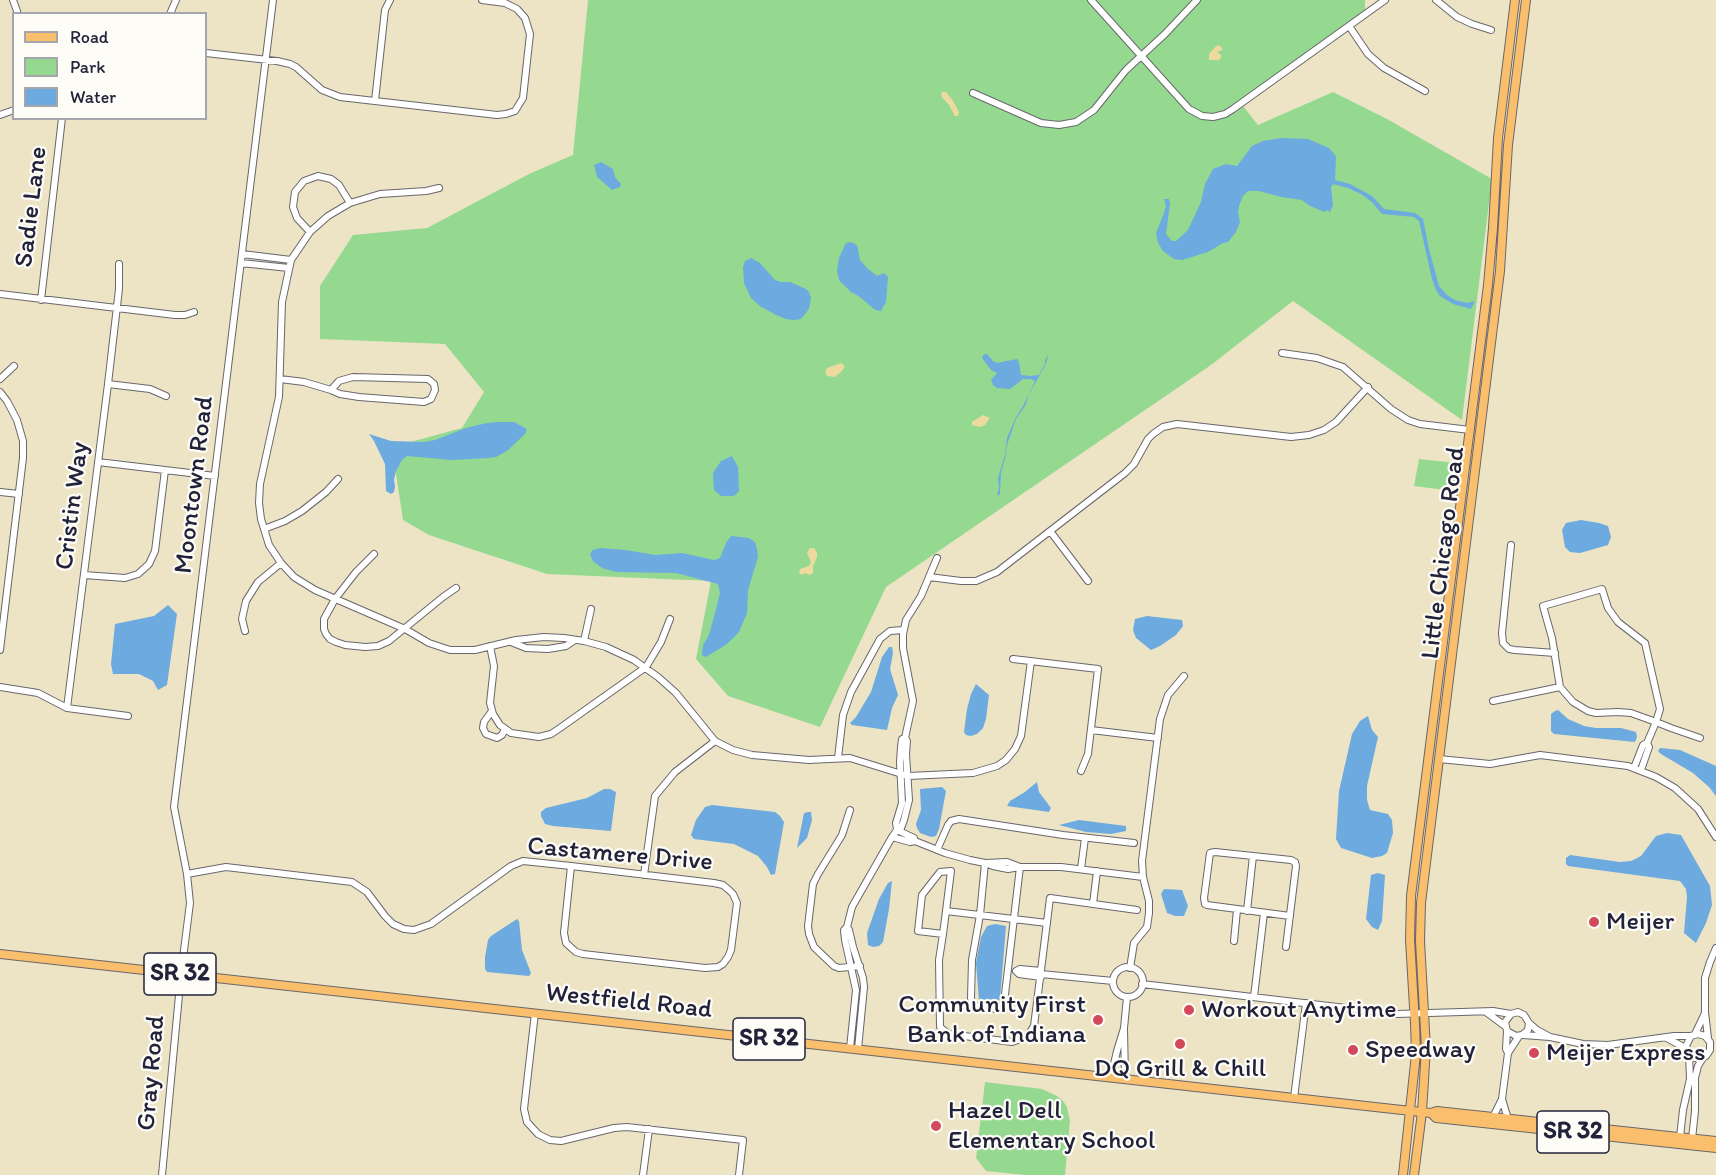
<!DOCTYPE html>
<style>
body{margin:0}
#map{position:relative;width:1716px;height:1175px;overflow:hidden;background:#ede4c6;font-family:Itim,sans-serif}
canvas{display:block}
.legend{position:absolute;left:12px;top:12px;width:195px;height:108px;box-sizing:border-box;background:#fdfcf7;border:2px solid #a5a5ac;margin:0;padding:8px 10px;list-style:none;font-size:18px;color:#22223b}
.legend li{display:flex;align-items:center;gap:12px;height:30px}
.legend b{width:30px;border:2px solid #a5a5ac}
</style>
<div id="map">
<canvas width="1716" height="1175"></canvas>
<ul class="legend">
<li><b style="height:8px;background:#f9bf6d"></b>Road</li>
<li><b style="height:16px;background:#95d991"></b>Park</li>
<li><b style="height:16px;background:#6caadf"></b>Water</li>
</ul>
</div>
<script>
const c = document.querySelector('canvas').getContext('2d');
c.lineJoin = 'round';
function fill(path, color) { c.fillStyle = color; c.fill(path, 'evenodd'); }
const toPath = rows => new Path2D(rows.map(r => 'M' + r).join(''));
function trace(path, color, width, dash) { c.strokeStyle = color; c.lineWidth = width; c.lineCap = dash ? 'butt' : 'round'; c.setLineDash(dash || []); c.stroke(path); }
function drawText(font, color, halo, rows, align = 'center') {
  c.font = font + ' Itim,sans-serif'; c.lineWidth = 4.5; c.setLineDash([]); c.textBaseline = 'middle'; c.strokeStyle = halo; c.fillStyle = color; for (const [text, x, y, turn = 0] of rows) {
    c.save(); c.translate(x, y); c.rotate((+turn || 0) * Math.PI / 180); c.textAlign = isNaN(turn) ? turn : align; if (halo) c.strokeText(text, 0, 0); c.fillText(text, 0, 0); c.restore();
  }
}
fill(toPath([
 [588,0,1365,0,1365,10,1239,101,1258,125,1333,92,1387,119,1492,179,1462,420,1293,301,1211,365,886,587,820,727,728,696,696,659,711,581,547,574,429,535,403,520,392,447,462,428,484,392,445,344,320,339,320,286,353,235,427,228,529,174,573,155],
 [1419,459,1457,463,1453,491,1414,486],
 [985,1082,1042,1089,1057,1096,1063,1101,1067,1107,1070,1121,1065,1175,1025,1175,986,1171,976,1158]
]), '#95d991');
fill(toPath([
 [1219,45,1222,48,1222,50,1217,52,1221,55,1221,58,1219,60,1209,60,1209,54,1216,46],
 [942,92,946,92,953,101,959,112,958,116,955,116,949,105,941,96],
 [841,363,845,366,842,371,835,377,827,376,825,372,827,368],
 [983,415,990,418,985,425,980,427,972,425,972,422],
 [810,548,814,548,817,552,817,557,813,566,813,573,810,575,805,573,801,575,799,572,800,569,809,566,811,562,807,553]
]), '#eeda9e');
fill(toPath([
 [1281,138,1308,139,1329,148,1336,156,1335,180,1350,184,1372,196,1384,209,1415,213,1423,219,1429,249,1439,286,1447,295,1455,300,1467,303,1475,301,1471,309,1453,304,1440,296,1436,290,1432,279,1419,221,1414,217,1382,214,1372,202,1361,194,1348,188,1333,184,1331,187,1333,205,1330,212,1327,210,1325,212,1310,206,1302,200,1281,197,1259,191,1248,191,1243,196,1239,206,1238,212,1240,222,1236,232,1228,242,1223,243,1208,252,1182,260,1174,259,1163,251,1158,243,1156,233,1164,213,1166,206,1164,199,1169,199,1170,204,1166,234,1172,241,1176,241,1188,230,1201,202,1205,184,1213,169,1226,164,1237,166,1252,146,1263,141],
 [601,162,613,169,615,177,621,184,620,187,612,190,597,177,594,165],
 [851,242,857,245,860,260,867,268,877,276,884,273,888,277,886,302,881,311,875,310,860,297,851,292,839,280,837,271,839,258,846,243],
 [751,258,760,263,775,280,781,282,790,282,806,289,809,292,811,298,809,309,801,319,794,320,786,319,776,315,760,306,751,298,744,283,743,267,745,261],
 [984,354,987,354,993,361,997,363,1017,359,1019,362,1021,375,1031,376,1039,375,1045,364,1045,360,1049,354,1045,366,1029,394,1025,406,1016,419,1007,445,1005,459,1001,473,1000,494,997,496,999,487,998,478,1005,455,1007,438,1015,419,1023,406,1035,381,1030,379,1023,379,1010,389,997,388,993,385,991,380,997,373,991,370,982,358],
 [499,422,514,422,527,429,525,434,507,451,496,457,489,458,452,460,407,456,402,460,396,471,394,480,395,486,394,492,391,494,386,491,385,464,374,441,369,434,391,441,424,442,435,440,466,428,487,423],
 [732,456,738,467,739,491,734,496,721,496,714,490,713,473,721,461],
 [1581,520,1599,523,1608,526,1611,537,1608,545,1580,553,1570,552,1565,547,1562,530,1566,523],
 [731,536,749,538,755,542,757,549,758,557,748,590,747,613,739,632,727,644,706,657,702,655,703,645,709,635,715,613,720,593,718,584,676,573,616,572,602,568,593,561,590,554,593,550,600,548,626,550,655,555,682,553,714,560,720,558,726,543],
 [168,605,177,614,167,685,158,690,153,681,139,674,113,674,111,664,115,624,154,616],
 [1147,616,1182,620,1183,626,1176,635,1160,646,1151,650,1136,638,1133,630,1135,619],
 [889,647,892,647,893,653,890,669,898,695,892,708,887,730,852,725,850,723,856,717,871,692,882,657],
 [976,684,989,695,986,719,983,728,977,734,971,736,966,735,964,732,967,709,971,694],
 [1558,710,1568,719,1584,726,1596,728,1621,728,1636,732,1637,737,1635,742,1554,734,1551,731,1551,714,1555,711],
 [1368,716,1372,730,1378,737,1367,786,1367,800,1370,810,1388,814,1392,820,1393,833,1387,853,1382,856,1372,858,1341,848,1336,839,1339,791,1352,734,1360,721],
 [1660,748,1680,750,1716,766,1716,796,1709,787,1693,773,1661,754,1658,751],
 [1037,782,1039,792,1051,808,1049,812,1007,806,1010,801,1025,792],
 [942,787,946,791,939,829,936,836,931,837,920,833,917,828,916,824,921,810,920,789],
 [604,789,610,789,616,792,611,831,553,826,545,824,541,816,541,812,546,808,587,798],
 [712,805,775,812,780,816,784,822,775,874,771,875,767,867,758,856,734,844,694,839,691,835,696,820,705,807],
 [808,812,811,812,812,820,807,838,797,848,804,813],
 [1079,820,1126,826,1126,831,1111,834,1086,832,1059,825],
 [1667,833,1681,835,1710,886,1712,905,1706,923,1696,943,1684,933,1687,897,1686,889,1680,881,1568,866,1566,864,1566,858,1570,855,1620,862,1631,861,1641,856,1656,836],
 [1378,873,1385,875,1382,921,1378,930,1372,927,1366,919,1371,875],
 [892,881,889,909,883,942,879,946,873,947,868,945,867,933,879,899,888,883],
 [1164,889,1182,890,1188,906,1184,916,1175,916,1167,913,1161,894],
 [517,919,519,921,522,950,531,973,529,976,487,972,485,969,485,957,488,940,491,936],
 [995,924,1006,926,1000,999,995,1004,979,1001,976,963,981,937,987,926]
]), '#6caadf');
const minor = toPath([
 [13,0,17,11],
 [1091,0,1189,109,1202,116,1213,117,1225,114,1233,109,1385,0],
 [1436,0,1457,17,1472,24,1491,30],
 [170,14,176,0],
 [1349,26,1368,54,1384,68,1425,91],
 [206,53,277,61,290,64,296,67,322,90,340,97,497,115,506,114,515,111,523,98,530,34,525,18,517,9,505,3,482,0],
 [973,93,1041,123,1059,125,1076,122,1094,110,1126,70,1165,34,1197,0],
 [375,101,385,10,390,0],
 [0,115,14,110],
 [439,188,426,191,380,194,350,203,328,216,310,232,291,260,282,302,279,397,260,484,259,503,261,519,269,545,281,563,294,577,315,590,405,629,429,643,450,650,475,650,516,640,544,637,564,638,584,641,606,647,634,660,658,677,676,693,715,741,733,750,752,755,809,760,850,758,908,776,973,773,997,766,1006,760,1015,749,1021,736,1031,661],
 [310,232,297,218,293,207,295,192,304,181,318,176,331,179,339,185,350,203],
 [242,254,291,260],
 [241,263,289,268],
 [0,294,175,315,185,315,194,312],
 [41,300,62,118],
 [1282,353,1317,358,1343,367,1391,409,1408,420,1420,424,1470,430],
 [353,377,428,379,434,384,435,390,431,399,424,402,359,397,340,394,331,390,339,381,353,377],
 [0,379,14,366],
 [280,379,304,382,331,390],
 [108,384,150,389,166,396],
 [0,392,7,401,17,420,23,441,23,458,0,650],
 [98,462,215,476],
 [0,492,19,494],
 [264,529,285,521,302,511,326,492,338,479],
 [1050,531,1088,581],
 [1511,545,1502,633,1503,643,1509,649,1515,650,1555,653],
 [374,554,356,572,335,599,324,619,324,629,326,634,330,639,336,642,345,645,365,647,378,646,389,641,443,597,456,588],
 [84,575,125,578,138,574,149,564,155,551,165,470],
 [929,577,961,581,976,581,997,572,1125,473,1134,464,1148,439,1153,434,1163,427,1177,424,1291,437,1309,435,1324,430,1336,422,1368,387],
 [245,631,242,619,246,601,258,582,281,563],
 [584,641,591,609],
 [511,642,526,648,548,649,566,646,575,640],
 [490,646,494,666,490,703,493,714,500,725,511,733,539,737,551,734,560,728,646,667,661,642,670,619],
 [1013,659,1098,669,1088,754,1081,771],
 [0,687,38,693,67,708,128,716],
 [1493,701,1560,687],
 [67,708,108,384,119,289,119,264],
 [492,711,484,722,483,728,486,734,497,738,502,735,505,729],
 [1091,730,1158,738],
 [905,738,907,741,906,754,909,800,904,820,901,828,897,830,896,823,902,803,900,762,901,747,902,739,905,738,913,701,903,648,903,634,906,620,921,596,937,558],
 [1647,743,1656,722,1660,709,1645,643,1618,622,1608,608,1602,589,1543,606,1552,638,1560,687,1573,702,1588,711,1596,713,1618,712,1631,713,1656,722,1671,728,1700,738],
 [838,758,843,715,851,692,880,639,890,631,903,630],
 [1439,759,1490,764,1540,755,1628,766,1656,777,1675,788,1698,809,1716,837],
 [1634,768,1643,745,1647,743,1649,747,1641,770],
 [850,810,842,835,818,874,813,884,808,926,809,934,814,947,834,966,839,968,860,966],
 [915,841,945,853,970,860,985,863,1007,862,1020,867],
 [937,850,948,825,951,821,959,819,1063,835,1134,843],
 [985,863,980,915,972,960,971,998,972,1003,976,1006,997,1009,1001,1007,1004,1003,1020,867],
 [985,863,993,866,1008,869,1020,867,1061,867,1143,877],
 [1081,869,1085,838],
 [187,874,226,867,352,882,367,892,385,916,393,924,404,929,414,930,431,924,511,866,523,861,571,866,714,883,723,885,729,890,733,894,737,903,731,950,728,957,723,964,718,967,705,968,583,954,576,952,566,943,564,933,571,866],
 [644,875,655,796,675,772,715,741],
 [1093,904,1097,871],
 [946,911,1047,923],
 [1247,911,1253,856],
 [847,927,852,907,892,837,897,830,914,838,915,841,910,842,892,837],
 [943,934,918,931,922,895,940,872,951,871,946,911,943,934,939,960,940,1027,948,1034,1012,1042,1027,1037,1034,1026,1050,898,1137,910],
 [1234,941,1237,910],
 [1286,947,1296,866,1295,862,1291,860,1215,852,1210,853,1204,898,1205,904,1207,905,1290,916],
 '1113 982a15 15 0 1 1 30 0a15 15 0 1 1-30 0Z',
 [1130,968,1134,943,1147,927,1149,913,1149,901,1143,877,1142,861,1160,719,1168,695,1184,676],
 [1041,974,1113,981],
 [1041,977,1019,974,1016,971,1020,969,1041,971],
 [1142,984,1397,1014,1493,1011,1511,1014,1518,1012,1524,1015,1529,1023,1528,1030,1522,1035,1516,1036,1507,1031,1505,1022,1511,1014],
 [1254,997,1264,913],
 [1486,1012,1505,1026],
 [535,1013,524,1109,527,1122,538,1134,550,1140,561,1141,614,1128,627,1127,743,1140,739,1175],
 [1529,1023,1537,1030,1550,1037],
 [1124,1028,1127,997],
 [1695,1034,1705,1013],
 [1523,1035,1550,1037,1583,1044,1608,1045,1674,1036,1691,1036,1698,1034,1705,1036,1710,1042,1710,1050,1706,1056,1695,1058,1689,1054,1686,1046,1691,1036],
 [1667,1038,1687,1049],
 [1708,1038,1705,1012,1705,978,1710,962,1716,948],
 [850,1048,856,990,845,940,844,930,847,927,849,930,853,947,863,978,864,987,858,1049],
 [1508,1053,1519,1036],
 [1111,1077,1117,1051,1124,1028,1125,1079],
 [1294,1098,1306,1003],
 [1502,1099,1508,1119],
 [1493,1117,1502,1099,1508,1053,1506,1049,1507,1031],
 [1680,1137,1683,1110,1690,1079,1689,1054],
 [1692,1139,1695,1111,1695,1078,1698,1066,1703,1058],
 [162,1175,181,974,190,903,187,874,174,807,273,0],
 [643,1175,649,1129]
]);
const major = toPath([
 [0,954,1393,1109,1431,1113,1437,1111,1716,1141],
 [1431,1113,1436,1118,1716,1148],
 [1403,1175,1416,1054,1415,1024,1410,940,1411,896,1488,285,1493,228,1498,138,1515,0],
 [1414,1175,1422,1112,1426,1048,1420,941,1421,903,1500,271,1508,145,1526,0]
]);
trace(minor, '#69666c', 8);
trace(major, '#69666c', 10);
trace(minor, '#fff', 6);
trace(major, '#f9bf6d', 8);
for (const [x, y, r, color] of [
 [1594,922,6,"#d1495b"],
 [1189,1010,6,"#d1495b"],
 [1098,1020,6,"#d1495b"],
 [1180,1044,6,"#d1495b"],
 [1353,1050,6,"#d1495b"],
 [1534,1053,6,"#d1495b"],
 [936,1126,6,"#d1495b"]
]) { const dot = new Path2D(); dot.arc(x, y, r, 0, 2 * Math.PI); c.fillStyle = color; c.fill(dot); trace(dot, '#fdfcf7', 2); }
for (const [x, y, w] of [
 [180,974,72],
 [769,1039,72],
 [1573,1132,72]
]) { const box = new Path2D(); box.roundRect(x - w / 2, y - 21, w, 42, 4.5); c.fillStyle = '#fdfcf7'; c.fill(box); trace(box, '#22223b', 1.5); }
drawText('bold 24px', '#22223b', null, [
 ["SR 32",180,974],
 ["SR 32",769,1039],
 ["SR 32",1573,1132]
]);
drawText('26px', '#22223b', '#fdfcf7', [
 ["Sadie Lane",32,207,-83],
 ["Moontown Road",195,485,-83],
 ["Cristin Way",73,506,-83],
 ["Little Chicago Road",1444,553,-83],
 ["Castamere Drive",620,855,5],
 ["Westfield Road",629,1002,6],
 ["Gray Road",152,1073,-85]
]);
drawText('26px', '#22223b', '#fdfcf7', [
 ["Meijer",1606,922],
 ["Community First",1086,1005,"right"],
 ["Bank of Indiana",1086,1035,"right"],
 ["Workout Anytime",1201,1010],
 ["Speedway",1365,1050],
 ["Meijer Express",1546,1053],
 ["DQ Grill & Chill",1180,1069,"center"],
 ["Hazel Dell",948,1111],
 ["Elementary School",948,1141]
], 'left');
</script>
